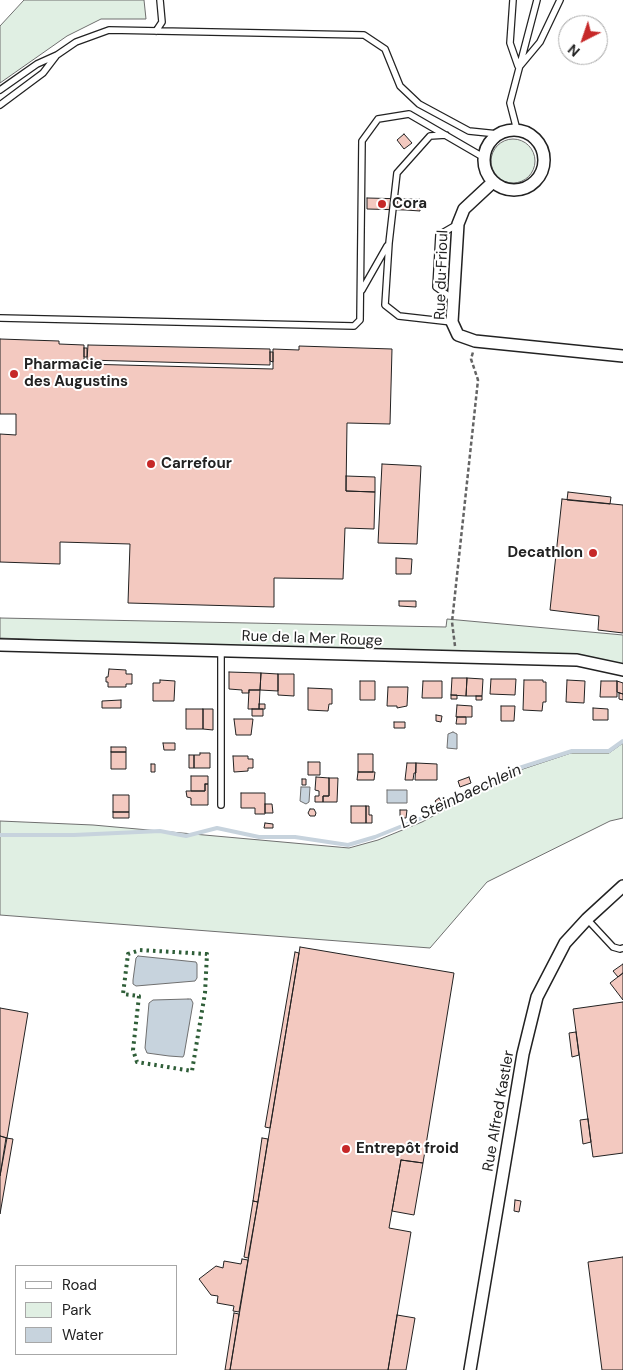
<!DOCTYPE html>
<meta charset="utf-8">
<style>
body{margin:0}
#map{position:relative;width:623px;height:1370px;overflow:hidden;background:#fff;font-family:"DM Sans",sans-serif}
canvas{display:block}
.legend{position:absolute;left:15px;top:1265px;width:162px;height:90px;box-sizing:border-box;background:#fff;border:1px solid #a7a7a7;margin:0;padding:6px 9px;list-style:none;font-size:15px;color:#222}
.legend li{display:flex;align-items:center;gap:10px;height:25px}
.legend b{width:25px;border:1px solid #a7a7a7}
.north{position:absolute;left:558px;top:15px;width:50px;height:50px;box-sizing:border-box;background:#fff;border:1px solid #a7a7a7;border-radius:50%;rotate:221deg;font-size:14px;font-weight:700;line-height:20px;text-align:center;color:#222}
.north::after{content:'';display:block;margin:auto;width:18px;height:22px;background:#c62828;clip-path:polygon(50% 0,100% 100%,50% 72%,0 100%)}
</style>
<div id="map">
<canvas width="623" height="1370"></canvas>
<ul class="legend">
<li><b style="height:6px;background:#fff"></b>Road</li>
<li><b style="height:14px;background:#e0efe3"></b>Park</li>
<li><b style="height:14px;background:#c7d3dd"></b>Water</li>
</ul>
<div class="north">N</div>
</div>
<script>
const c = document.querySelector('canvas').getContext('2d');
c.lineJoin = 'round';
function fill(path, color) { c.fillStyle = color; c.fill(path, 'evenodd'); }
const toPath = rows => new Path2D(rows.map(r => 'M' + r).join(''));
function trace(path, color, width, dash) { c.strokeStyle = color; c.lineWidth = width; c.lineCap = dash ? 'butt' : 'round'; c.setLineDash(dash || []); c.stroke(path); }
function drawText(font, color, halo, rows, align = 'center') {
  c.font = font + ' "DM Sans",sans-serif'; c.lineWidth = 4; c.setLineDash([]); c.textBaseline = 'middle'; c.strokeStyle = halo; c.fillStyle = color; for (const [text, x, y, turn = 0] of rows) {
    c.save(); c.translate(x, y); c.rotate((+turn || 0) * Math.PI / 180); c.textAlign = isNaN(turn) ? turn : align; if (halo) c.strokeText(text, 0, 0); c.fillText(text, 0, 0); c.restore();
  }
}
const green = toPath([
 [24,0,144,0,146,19,101,19,67,36,0,83,0,26,24,0],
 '491 161a22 22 0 1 1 44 0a22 22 0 1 1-44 0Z',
 [0,618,446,627,447,619,623,635,623,665,0,638,0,618],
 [623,743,623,818,610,821,487,882,430,948,0,915,0,821,93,825,349,848,378,840,422,822,514,772,571,753,609,753,623,743]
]);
fill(green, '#e0efe3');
trace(green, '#6f6f6f', 1);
const water = toPath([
 [453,732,457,734,457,749,447,748,448,734,453,732],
 [301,787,310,787,309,802,306,804,300,801,301,787],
 [387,790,407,790,407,803,387,803,387,790],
 [138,956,196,962,197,964,197,978,195,981,136,986,133,984,133,980,136,958,138,956],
 [188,999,191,999,193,1003,184,1055,183,1057,169,1056,147,1053,145,1048,149,1003,153,1000,188,999]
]);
fill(water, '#c7d3dd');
trace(water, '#6f6f6f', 1);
trace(toPath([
 [0,835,74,835,160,831,186,836,217,828,259,837,295,837,348,845,375,837,422,818,513,770,572,751,609,751,623,741]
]), '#c7d3dd', 4);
const building = toPath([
 [404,134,412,143,404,149,397,140,404,134],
 [367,198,407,199,406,210,367,209,367,198],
 [407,199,420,199,420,211,406,210,407,199],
 [0,339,59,341,59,344,84,345,84,364,273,369,273,349,299,350,299,346,392,349,390,424,347,423,346,491,375,492,374,529,345,528,343,579,274,578,274,607,128,603,130,544,60,542,60,564,0,562,0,434,16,435,16,414,0,414,0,339],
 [88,345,270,349,270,365,87,360,88,345],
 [84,348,87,348,87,357,84,357,84,348],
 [270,352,273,352,273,362,270,361,270,352],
 [382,464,421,466,417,544,378,543,382,464],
 [346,476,375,477,375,492,346,491,346,476],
 [568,492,611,497,610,504,567,500,568,492],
 [562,499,623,505,623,633,598,630,599,616,550,610,562,499],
 [396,558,412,559,411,574,396,574,396,558],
 [399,601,416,601,416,607,399,606,399,601],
 [109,669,126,670,126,674,132,674,132,684,126,684,126,687,108,687,108,682,106,682,106,677,108,677,109,669],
 [229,672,261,673,260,690,249,690,249,693,242,693,242,690,229,689,229,672],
 [261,673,278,674,278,691,260,690,261,673],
 [278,674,294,674,294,696,278,695,278,674],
 [452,678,467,678,466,696,451,695,452,678],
 [467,678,483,679,482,696,466,696,467,678],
 [491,679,516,679,515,695,490,694,491,679],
 [160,680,175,681,174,701,153,701,153,683,160,683,160,680],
 [524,680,543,680,543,682,546,682,546,702,543,702,542,711,523,710,524,680],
 [567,680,585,681,584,703,566,702,567,680],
 [360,681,375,681,375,700,360,700,360,681],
 [423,681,442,681,442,698,422,698,423,681],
 [601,681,617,681,617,697,600,697,601,681],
 [617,681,623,683,623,694,617,692,617,681],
 [388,687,408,687,407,706,397,708,397,706,387,706,388,687],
 [308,688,332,689,332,704,329,704,328,711,308,710,308,688],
 [249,690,260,690,259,709,248,709,249,690],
 [619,693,623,694,623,700,619,699,619,693],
 [451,695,457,695,457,699,451,699,451,695],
 [476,696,482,696,482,700,476,700,476,696],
 [121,700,121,708,102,708,102,701,121,700],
 [259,704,265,704,265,709,259,709,259,704],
 [457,705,472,706,472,717,456,717,457,705],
 [501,706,515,706,514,721,501,721,501,706],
 [593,708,608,709,608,720,593,720,593,708],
 [186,709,203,709,203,729,186,729,186,709],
 [203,709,213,709,213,730,203,729,203,709],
 [252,709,263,709,263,716,252,716,252,709],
 [436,715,442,716,441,722,436,721,436,715],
 [457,717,466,717,466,724,456,724,457,717],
 [234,719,253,719,251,735,236,735,234,719],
 [394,722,405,722,405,728,394,728,394,722],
 [163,743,175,743,175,750,164,750,163,743],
 [111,747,126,747,126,752,111,752,111,747],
 [111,752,126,752,126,769,111,769,111,752],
 [200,753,210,753,210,768,194,768,194,755,200,755,200,753],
 [358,754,373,754,373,772,358,772,358,754],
 [189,755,194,755,194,768,189,768,189,755],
 [233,756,248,756,248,759,253,759,253,768,248,768,248,771,234,772,233,756],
 [308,762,320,762,320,775,308,775,308,762],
 [407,763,416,763,416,773,414,773,413,780,405,780,407,763],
 [416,763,437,764,437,780,415,780,416,763],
 [151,764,155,764,155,772,151,772,151,764],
 [358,772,375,772,374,780,357,780,358,772],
 [191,776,208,776,208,784,205,784,205,791,191,791,191,776],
 [316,777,329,778,329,796,323,796,323,802,315,802,315,796,319,796,319,791,315,790,316,777],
 [469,777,471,783,460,787,458,781,469,777],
 [329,778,338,778,337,802,323,802,323,796,329,796,329,778],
 [302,779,306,779,306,785,302,785,302,779],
 [205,784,208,784,208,805,191,805,191,798,187,797,186,791,205,791,205,784],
 [241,793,265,793,265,814,255,814,255,808,241,808,241,793],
 [113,795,129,795,129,812,113,812,113,795],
 [439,798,442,803,438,805,435,801,439,798],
 [265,804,272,804,273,813,265,813,265,804],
 [351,806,366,806,366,823,351,823,351,806],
 [366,806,369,806,369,815,372,815,372,823,366,823,366,806],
 [310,809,314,809,316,813,315,816,310,816,308,813,310,809],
 [400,810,407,810,406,818,400,818,400,810],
 [113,812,129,812,129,818,113,818,113,812],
 [265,823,273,824,273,828,264,828,265,823],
 [300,947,454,973,423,1163,401,1160,389,1228,411,1232,388,1370,230,1370,300,947],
 [295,952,299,953,270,1128,265,1127,295,952],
 [623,964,623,973,618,977,613,971,623,964],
 [623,973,623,1000,610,983,623,973],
 [623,1002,623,1153,593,1157,573,1009,623,1002],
 [0,1008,28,1013,7,1138,0,1136,0,1008],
 [576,1032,579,1055,572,1057,569,1033,576,1032],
 [588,1119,591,1142,583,1144,580,1120,588,1119],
 [0,1136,7,1138,0,1176,0,1136],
 [6,1138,13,1139,0,1214,0,1176,6,1138],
 [262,1138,268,1139,258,1202,253,1201,262,1138],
 [401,1160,423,1163,414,1215,392,1211,401,1160],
 [515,1200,521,1201,519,1212,514,1211,515,1200],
 [253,1201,258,1202,248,1258,244,1257,253,1201],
 [623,1257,623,1370,602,1370,588,1262,623,1257],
 [242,1259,248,1260,239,1312,233,1311,234,1306,217,1303,218,1296,211,1295,199,1279,216,1266,223,1268,224,1261,241,1264,242,1259],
 [234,1313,239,1314,230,1370,225,1370,234,1313],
 [397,1315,415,1318,406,1370,388,1370,397,1315]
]);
fill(building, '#f3c9c0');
trace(building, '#222', 1);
const service = toPath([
 [513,0,510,43,518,66],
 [156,31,162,22,160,0],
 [520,66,540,42,560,0],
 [0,90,37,64,57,55,76,42,109,30,364,35,385,49,400,86,419,104,469,131,498,134],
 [0,105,43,73,56,56],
 [517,130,510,103,537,0],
 [446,135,430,136,397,173,389,243,385,305,399,316,452,322],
 [362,290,387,246],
 [453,299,436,287,439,235,458,224],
 [0,318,354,326,360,320,362,141,378,119,409,114,483,157],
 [221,651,221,805],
 [587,919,613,947,620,949,623,948]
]);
const minor = toPath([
 '484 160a30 30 0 1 1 60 0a30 30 0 1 1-60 0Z',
 [493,182,464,209,458,224,452,322,458,335,475,341,623,356],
 [0,645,577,660,623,670],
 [470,1370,523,1054,537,997,565,943,587,919,623,886]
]);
trace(service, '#222', 8);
trace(minor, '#222', 14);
trace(toPath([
 [455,646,452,622,478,380,471,359,473,352]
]), '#646464', 2.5, [4, 2.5]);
trace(service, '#fff', 5.5);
trace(minor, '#fff', 11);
trace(toPath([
 [140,950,207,954,205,993,192,1071,137,1062,133,1050,139,996,123,994,128,954,140,950]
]), '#2f5e38', 4, [2.5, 4]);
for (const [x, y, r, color] of [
 [382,204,5,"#c62828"],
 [14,374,5,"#c62828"],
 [151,464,5,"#c62828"],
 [593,553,5,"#c62828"],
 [346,1149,5,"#c62828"]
]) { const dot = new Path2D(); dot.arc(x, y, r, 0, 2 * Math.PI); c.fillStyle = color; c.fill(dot); trace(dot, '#fff', 2); }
drawText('bold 15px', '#222', '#fff', [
 ["Cora",392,204],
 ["Pharmacie",24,365],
 ["des Augustins",24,382],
 ["Carrefour",161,464],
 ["Decathlon",583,553,"right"],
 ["Entrepôt froid",356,1149]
], 'left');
drawText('15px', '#222', '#fff', [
 ["Rue du Frioul",442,275,-88],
 ["Rue de la Mer Rouge",312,639,2],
 ["Rue Alfred Kastler",499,1111,-80]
]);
drawText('italic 16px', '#222', '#fff', [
 ["Le Steinbaechlein",461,797,-25]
]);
</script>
